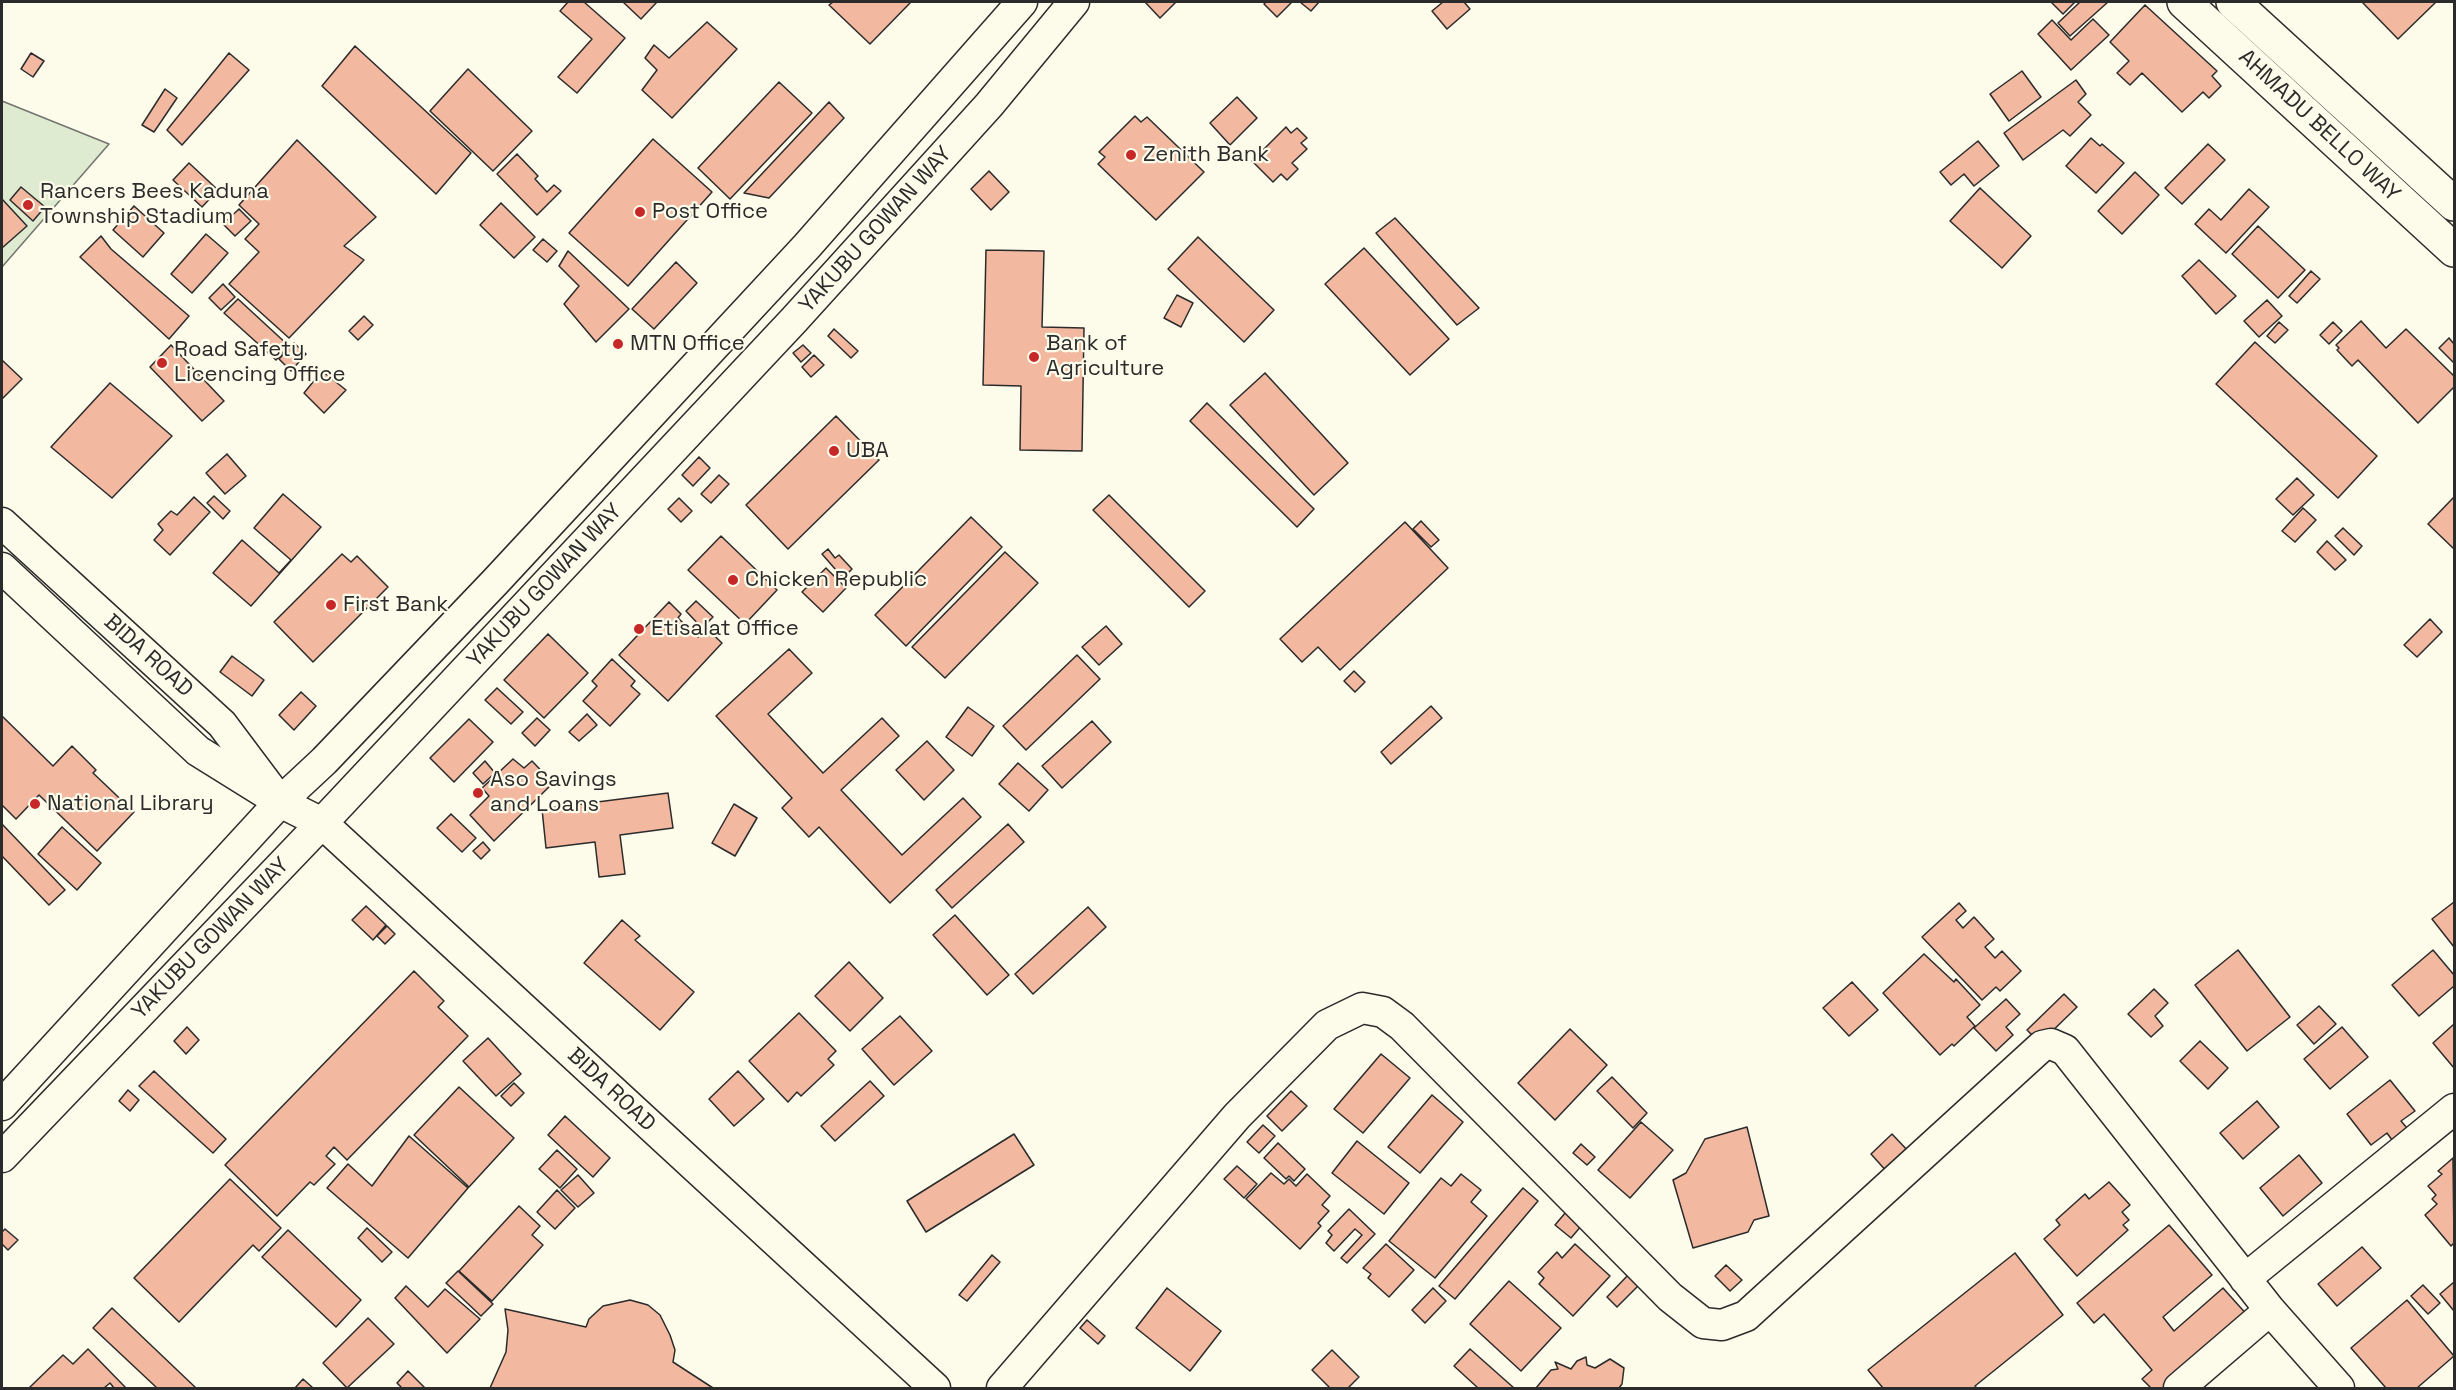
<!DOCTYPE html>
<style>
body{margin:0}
#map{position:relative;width:2456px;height:1390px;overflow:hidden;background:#fdfbea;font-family:"Space Grotesk",sans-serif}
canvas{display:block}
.frame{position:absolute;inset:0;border:3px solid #2b2b2b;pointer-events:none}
</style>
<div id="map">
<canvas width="2456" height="1390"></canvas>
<div class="frame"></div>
</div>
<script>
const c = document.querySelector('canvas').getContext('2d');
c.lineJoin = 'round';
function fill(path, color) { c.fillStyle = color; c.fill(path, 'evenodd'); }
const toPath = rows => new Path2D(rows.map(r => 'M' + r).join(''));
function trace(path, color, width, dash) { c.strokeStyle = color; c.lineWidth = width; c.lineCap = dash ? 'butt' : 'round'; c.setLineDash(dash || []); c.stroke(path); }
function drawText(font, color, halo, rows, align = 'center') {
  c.font = font + ' "Space Grotesk",sans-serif'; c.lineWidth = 4.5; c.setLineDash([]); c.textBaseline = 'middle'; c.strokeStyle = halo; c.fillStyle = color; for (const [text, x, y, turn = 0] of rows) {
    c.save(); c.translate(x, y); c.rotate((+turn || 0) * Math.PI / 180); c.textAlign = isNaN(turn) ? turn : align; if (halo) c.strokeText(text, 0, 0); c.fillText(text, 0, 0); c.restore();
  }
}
const green = toPath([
 [2,101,109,144,2,267,2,101]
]);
fill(green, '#deebd1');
trace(green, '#74746e', 1.5);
const building = toPath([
 [568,2,584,2,625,38,577,93,558,77,592,39,560,11,568,2],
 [623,2,657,2,641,19,623,2],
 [833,2,911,2,870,44,829,5,833,2],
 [1145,2,1176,2,1160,18,1145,2],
 [1266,2,1292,2,1277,17,1264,4,1266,2],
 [1300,2,1319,2,1311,11,1300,2],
 [1443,2,1464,2,1470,9,1447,29,1432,11,1443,2],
 [2051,2,2075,2,2063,14,2051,2],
 [2080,2,2108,2,2070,36,2058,23,2080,2],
 [2362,2,2436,2,2398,39,2362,2],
 [2145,5,2217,71,2212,76,2221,86,2209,98,2203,92,2182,112,2142,73,2130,85,2117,73,2129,61,2110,42,2145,5],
 [2093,19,2109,35,2071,70,2038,34,2052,20,2071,40,2093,19],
 [707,22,737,49,672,118,642,90,657,70,645,58,654,45,669,58,707,22],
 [355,46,471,153,436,194,322,86,355,46],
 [31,53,44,61,33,77,21,69,31,53],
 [229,53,249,70,182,145,167,130,229,53],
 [468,69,532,131,493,171,430,111,468,69],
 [2022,71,2041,97,2009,121,1990,94,2022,71],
 [2076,80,2086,94,2078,102,2091,115,2070,136,2063,130,2023,160,2004,133,2076,80],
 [779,82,812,113,730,199,698,168,779,82],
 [165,89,177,98,154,132,142,125,165,89],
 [1237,97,1257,118,1230,145,1210,123,1237,97],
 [829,102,844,118,769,198,744,193,829,102],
 [1135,116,1141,122,1147,117,1204,172,1156,220,1098,164,1105,157,1099,152,1135,116],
 [1286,127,1291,133,1297,128,1307,138,1301,143,1307,149,1292,163,1298,169,1287,180,1281,174,1273,182,1252,161,1286,127],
 [2091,138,2100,146,2102,144,2124,163,2096,193,2066,166,2091,138],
 [653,139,712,192,628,286,569,233,653,139],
 [297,140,376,217,344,246,364,260,289,338,229,284,259,252,245,239,259,224,239,205,297,140],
 [1978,141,1999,166,1974,186,1964,174,1951,185,1940,172,1978,141],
 [2208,144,2225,160,2182,204,2165,188,2208,144],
 [517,154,538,176,535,179,547,192,554,185,561,191,537,215,497,174,517,154],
 [189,163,218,190,202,207,173,180,189,163],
 [989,171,1009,192,991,210,971,189,989,171],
 [2135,172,2159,195,2122,234,2098,211,2135,172],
 [21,187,45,207,33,221,10,200,21,187],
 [1980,188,2031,236,2002,268,1950,221,1980,188],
 [2249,189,2269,207,2226,253,2195,224,2209,209,2221,220,2249,189],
 [2,199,27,226,2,248,2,199],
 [501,203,535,237,514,258,480,225,501,203],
 [134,206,164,233,143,257,113,230,134,206],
 [239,209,251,221,235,236,223,224,239,209],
 [1395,218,1479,308,1457,325,1376,233,1395,218],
 [2258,226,2305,270,2278,298,2232,254,2258,226],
 [206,234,228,253,192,293,171,274,206,234],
 [101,236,111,249,189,316,169,339,80,257,101,236],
 [1198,237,1274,310,1244,342,1168,269,1198,237],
 [543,239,557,251,547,262,533,250,543,239],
 [1364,248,1449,339,1410,375,1325,284,1364,248],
 [986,250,1044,251,1042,327,1084,328,1082,451,1020,450,1021,386,983,385,986,250],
 [568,251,629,309,596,342,564,304,579,286,559,266,568,251],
 [2199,260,2236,296,2216,314,2182,276,2199,260],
 [676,262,697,283,654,329,632,309,676,262],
 [2311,271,2320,279,2297,303,2289,296,2311,271],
 [223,284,235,297,221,310,209,298,223,284],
 [1177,295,1193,303,1181,327,1164,318,1177,295],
 [238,299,289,346,276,360,224,313,238,299],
 [2267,300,2282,316,2259,337,2244,321,2267,300],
 [364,316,373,325,358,340,349,331,364,316],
 [2361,321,2386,348,2406,329,2454,376,2454,387,2418,423,2358,360,2352,366,2337,350,2339,348,2336,345,2361,321],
 [2279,322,2288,330,2275,343,2267,336,2279,322],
 [2333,322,2342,331,2329,344,2320,335,2333,322],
 [834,329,858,351,851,358,828,336,834,329],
 [2449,338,2454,344,2454,363,2439,348,2449,338],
 [2255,342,2377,456,2338,498,2216,384,2255,342],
 [294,343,306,354,291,371,279,359,294,343],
 [171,345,224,401,202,421,150,367,171,345],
 [803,345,811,353,801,362,793,353,803,345],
 [814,355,824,365,811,377,802,367,814,355],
 [2,360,22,379,2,399,2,360],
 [322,371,346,390,324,413,304,393,322,371],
 [1265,373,1348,463,1314,495,1230,405,1265,373],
 [110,383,172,436,112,498,51,447,110,383],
 [1207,403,1314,509,1297,527,1190,421,1207,403],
 [836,416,879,460,788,549,746,505,836,416],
 [227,454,246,476,225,494,206,473,227,454],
 [699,457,710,468,693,486,682,475,699,457],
 [719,475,729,484,711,503,701,494,719,475],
 [2297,478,2314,495,2293,515,2276,499,2297,478],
 [283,494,321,527,251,606,213,573,242,540,279,573,291,560,254,528,283,494],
 [1109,495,1205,591,1189,607,1093,510,1109,495],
 [214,496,230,511,223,519,207,503,214,496],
 [194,497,210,512,170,555,154,540,163,530,158,524,171,511,177,515,194,497],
 [2454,497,2454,549,2428,524,2454,497],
 [679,498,692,511,681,522,668,509,679,498],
 [2303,508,2316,520,2295,542,2282,531,2303,508],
 [971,517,1002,547,906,646,875,615,971,517],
 [1421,521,1439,540,1431,547,1413,529,1421,521],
 [1405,522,1448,568,1340,670,1318,647,1302,662,1280,639,1405,522],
 [2343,528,2362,546,2354,555,2335,536,2343,528],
 [721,536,777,590,745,624,688,570,721,536],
 [2327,541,2346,560,2335,570,2317,552,2327,541],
 [828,549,835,558,839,555,852,569,843,578,822,554,828,549],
 [1005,552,1038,583,945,678,912,647,1005,552],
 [342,554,351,562,357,556,388,587,313,662,274,622,342,554],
 [826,568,846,588,823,612,802,592,826,568],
 [696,601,713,617,702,628,686,611,696,601],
 [669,602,681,614,678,618,698,637,706,628,722,643,668,701,619,655,669,602],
 [2430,619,2442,632,2417,657,2404,645,2430,619],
 [1106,626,1122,644,1099,665,1082,647,1106,626],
 [548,634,588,673,544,718,504,680,548,634],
 [789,649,812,673,768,714,823,773,882,718,899,736,841,790,902,855,963,798,981,817,890,903,819,827,809,837,782,808,792,798,716,716,789,649],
 [1077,655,1100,679,1026,750,1003,726,1077,655],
 [232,656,264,680,252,696,220,672,232,656],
 [612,659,635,681,631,686,640,694,610,726,583,701,597,686,592,681,612,659],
 [1354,671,1365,682,1355,692,1344,681,1354,671],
 [497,688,523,712,511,724,485,700,497,688],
 [301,692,316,706,294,730,279,715,301,692],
 [1431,706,1442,718,1391,764,1381,752,1431,706],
 [968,707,994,726,972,756,946,737,968,707],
 [587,714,597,725,579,741,569,732,587,714],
 [2,716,53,766,72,746,96,770,93,773,134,812,97,851,39,795,16,819,2,805,2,716],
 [537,718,550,730,535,746,522,733,537,718],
 [469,719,493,742,454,782,430,758,469,719],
 [1092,721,1111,742,1062,788,1042,766,1092,721],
 [927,741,954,770,924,800,896,770,927,741],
 [513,759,524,768,532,761,553,783,494,841,470,815,489,796,482,788,513,759],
 [485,761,495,773,483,784,473,773,485,761],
 [1018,763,1048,790,1029,811,999,784,1018,763],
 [668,793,673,828,620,835,625,874,599,877,595,842,546,848,542,809,668,793],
 [734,804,757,818,735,856,712,843,734,804],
 [451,814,476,838,462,852,437,828,451,814],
 [2,824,65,890,49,905,2,856,2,824],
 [1008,824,1024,842,952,908,936,890,1008,824],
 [62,827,101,863,77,890,38,854,62,827],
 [483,842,490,850,481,859,473,851,483,842],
 [2454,902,2454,947,2432,919,2454,902],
 [1959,903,1966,911,1956,920,1963,928,1974,917,1994,939,1985,947,1995,958,2002,951,2021,971,2000,991,1996,987,1982,1000,1922,937,1959,903],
 [366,906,386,925,373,940,352,920,366,906],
 [1088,907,1106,927,1033,994,1015,974,1088,907],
 [955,915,1009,975,987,995,933,935,955,915],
 [622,920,640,936,635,940,694,992,660,1030,584,963,622,920],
 [387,926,395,934,385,944,377,936,387,926],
 [2238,950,2290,1017,2247,1051,2195,985,2238,950],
 [2433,950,2454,975,2454,986,2419,1016,2392,985,2433,950],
 [1924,954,1954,982,1956,979,1980,1005,1967,1017,1975,1026,1954,1046,1952,1044,1940,1055,1883,993,1924,954],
 [849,962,883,998,850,1031,815,996,849,962],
 [414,971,444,1001,438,1007,468,1036,347,1160,334,1147,326,1156,335,1164,314,1185,310,1182,277,1216,225,1165,414,971],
 [1852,982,1878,1010,1849,1036,1823,1008,1852,982],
 [2154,989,2168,1003,2155,1016,2163,1026,2151,1037,2128,1014,2154,989],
 [2064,994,2077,1007,2040,1043,2027,1030,2064,994],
 [2006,999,2020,1014,2006,1027,2013,1035,1996,1051,1974,1028,2006,999],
 [2319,1006,2336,1024,2314,1044,2297,1025,2319,1006],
 [799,1013,836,1051,828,1059,834,1065,801,1096,797,1092,788,1102,749,1061,799,1013],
 [900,1016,932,1051,894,1085,862,1049,900,1016],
 [2454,1024,2454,1068,2433,1043,2454,1024],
 [187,1027,199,1040,186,1054,174,1041,187,1027],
 [2342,1027,2368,1057,2330,1089,2304,1059,2342,1027],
 [1570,1029,1607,1065,1555,1120,1518,1083,1570,1029],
 [488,1038,521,1074,496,1096,463,1061,488,1038],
 [2200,1041,2228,1068,2208,1089,2180,1061,2200,1041],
 [1381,1054,1410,1078,1363,1133,1334,1109,1381,1054],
 [154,1071,226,1139,213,1153,139,1086,154,1071],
 [738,1071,764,1099,734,1126,709,1099,738,1071],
 [1612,1077,1647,1113,1633,1128,1597,1091,1612,1077],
 [2390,1080,2415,1111,2401,1121,2407,1128,2392,1140,2387,1133,2371,1145,2347,1114,2390,1080],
 [870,1081,884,1096,835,1141,821,1126,870,1081],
 [514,1083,524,1093,511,1106,501,1096,514,1083],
 [459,1087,514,1138,469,1187,414,1135,459,1087],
 [128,1090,139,1100,130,1111,119,1101,128,1090],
 [1291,1091,1307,1106,1282,1131,1267,1116,1291,1091],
 [1432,1095,1463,1122,1420,1173,1388,1147,1432,1095],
 [2257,1101,2279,1127,2243,1159,2220,1133,2257,1101],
 [565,1116,610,1158,593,1177,548,1135,565,1116],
 [1641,1122,1673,1150,1630,1198,1598,1170,1641,1122],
 [1263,1125,1275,1136,1259,1153,1247,1142,1263,1125],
 [1747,1127,1769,1216,1754,1220,1748,1232,1693,1248,1673,1180,1686,1173,1705,1139,1747,1127],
 [1014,1134,1034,1165,926,1232,907,1201,1014,1134],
 [1892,1134,1910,1153,1888,1173,1871,1154,1892,1134],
 [409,1136,468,1188,408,1258,327,1188,348,1164,372,1186,409,1136],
 [1357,1141,1409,1183,1384,1214,1332,1173,1357,1141],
 [1278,1143,1305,1169,1294,1181,1289,1176,1286,1179,1264,1158,1278,1143],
 [1581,1144,1595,1157,1587,1165,1573,1153,1581,1144],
 [557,1150,577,1169,560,1188,539,1169,557,1150],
 [2299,1155,2322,1183,2283,1216,2260,1188,2299,1155],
 [2453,1158,2454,1243,2451,1246,2425,1215,2437,1204,2432,1199,2436,1195,2428,1186,2442,1174,2438,1171,2453,1158],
 [1237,1166,1257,1184,1244,1198,1224,1179,1237,1166],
 [1271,1173,1284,1184,1289,1179,1296,1186,1307,1174,1330,1196,1322,1205,1329,1211,1318,1223,1321,1226,1300,1249,1246,1199,1271,1173],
 [1461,1174,1481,1190,1471,1202,1487,1216,1435,1278,1389,1241,1441,1178,1451,1186,1461,1174],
 [578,1175,594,1193,578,1207,561,1190,578,1175],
 [230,1179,281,1228,259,1251,253,1245,179,1322,134,1278,230,1179],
 [2109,1182,2130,1205,2122,1212,2129,1220,2123,1225,2128,1230,2077,1276,2044,1239,2060,1225,2056,1220,2085,1194,2089,1199,2109,1182],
 [1523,1188,1538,1201,1455,1299,1439,1286,1523,1188],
 [557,1190,575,1208,555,1229,537,1212,557,1190],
 [519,1206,540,1226,532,1235,543,1245,492,1301,459,1271,519,1206],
 [1349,1209,1375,1234,1347,1263,1341,1258,1362,1235,1355,1229,1334,1251,1326,1243,1332,1235,1328,1231,1349,1209],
 [1566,1212,1582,1225,1571,1238,1555,1225,1566,1212],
 [2169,1225,2212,1275,2163,1317,2174,1331,2223,1288,2249,1317,2166,1388,2151,1388,2142,1379,2152,1370,2104,1314,2094,1323,2077,1303,2169,1225],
 [367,1228,392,1252,382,1262,358,1238,367,1228],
 [5,1229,18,1240,8,1250,2,1244,2,1232,5,1229],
 [288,1230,361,1300,336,1327,262,1257,288,1230],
 [1386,1244,1414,1270,1389,1297,1368,1278,1371,1274,1363,1268,1386,1244],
 [1575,1244,1610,1276,1573,1316,1539,1284,1544,1278,1538,1272,1557,1252,1562,1258,1575,1244],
 [2362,1247,2381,1268,2337,1306,2318,1284,2362,1247],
 [2015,1253,2063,1315,1975,1386,1977,1388,1883,1388,1868,1370,2015,1253],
 [992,1255,1000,1262,967,1301,959,1295,992,1255],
 [1726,1265,1742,1280,1730,1291,1715,1276,1726,1265],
 [458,1271,493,1304,481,1316,446,1283,458,1271],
 [1630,1273,1641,1283,1617,1307,1607,1297,1630,1273],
 [1509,1281,1561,1328,1521,1371,1470,1324,1509,1281],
 [2454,1282,2454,1311,2440,1294,2454,1282],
 [2423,1285,2440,1303,2428,1314,2411,1296,2423,1285],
 [406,1286,428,1307,445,1289,480,1319,447,1353,395,1298,406,1286],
 [1167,1288,1221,1331,1190,1371,1136,1328,1167,1288],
 [1433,1288,1446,1301,1425,1323,1412,1310,1433,1288],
 [630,1300,648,1305,660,1315,670,1335,675,1350,673,1362,713,1388,490,1388,506,1352,508,1330,505,1309,586,1327,589,1319,603,1306,630,1300],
 [2407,1300,2454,1356,2417,1388,2386,1388,2351,1348,2407,1300],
 [112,1308,196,1388,157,1388,93,1328,112,1308],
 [368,1318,394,1344,347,1388,323,1363,368,1318],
 [1087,1320,1105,1336,1098,1344,1080,1328,1087,1320],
 [88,1349,126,1388,114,1388,110,1383,104,1388,29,1388,63,1355,73,1364,88,1349],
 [1470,1349,1514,1388,1478,1388,1454,1366,1470,1349],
 [1332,1350,1359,1377,1348,1388,1330,1388,1312,1370,1332,1350],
 [1586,1357,1587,1365,1595,1368,1610,1359,1624,1368,1622,1384,1619,1388,1536,1388,1551,1370,1558,1369,1555,1362,1571,1369,1577,1361,1586,1357],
 [408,1371,425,1388,402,1388,397,1383,408,1371],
 [303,1379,313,1388,295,1388,303,1379]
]);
fill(building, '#f2b8a0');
trace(building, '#2b2b2b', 1.5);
const minor = toPath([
 [2,523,222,724,270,788],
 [2,568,198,751,280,802,322,823,935,1388],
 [2,1105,280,802,324,761,496,581,807,246,1022,2],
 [2,1157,322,823,794,320,989,105,1074,2],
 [2245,1279,2454,1109],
 [1002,1388,1237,1116,1327,1025,1362,1008,1383,1012,1402,1026,1670,1297,1703,1323,1722,1325,1746,1316,2042,1046,2051,1044,2065,1050,2270,1310,2339,1388],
 [2179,1388,2270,1310]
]);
const major = toPath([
 [2184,2,2454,250],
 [2233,2,2454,204]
]);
trace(minor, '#2b2b2b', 33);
trace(major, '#2b2b2b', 36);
trace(minor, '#fdfbea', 30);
trace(major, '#fdfbea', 33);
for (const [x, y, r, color] of [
 [1131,155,6,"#c62828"],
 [28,205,6,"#c62828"],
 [640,212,6,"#c62828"],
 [618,344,6,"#c62828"],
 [1034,357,6,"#c62828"],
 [162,363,6,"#c62828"],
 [834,451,6,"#c62828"],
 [733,580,6,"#c62828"],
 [331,605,6,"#c62828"],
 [639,629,6,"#c62828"],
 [478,793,6,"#c62828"],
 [35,804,6,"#c62828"]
]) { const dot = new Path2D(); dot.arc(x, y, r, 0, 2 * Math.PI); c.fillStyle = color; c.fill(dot); trace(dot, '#fdfbea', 2); }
drawText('22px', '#2b2b2b', '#fdfbea', [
 ["AHMADU BELLO WAY",2319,126,43],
 ["YAKUBU GOWAN WAY",876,230,-48],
 ["YAKUBU GOWAN WAY",545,586,-47],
 ["BIDA ROAD",148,656,42],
 ["YAKUBU GOWAN WAY",211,939,-46],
 ["BIDA ROAD",611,1090,43]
]);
drawText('22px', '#2b2b2b', '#fdfbea', [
 ["Zenith Bank",1143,155],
 ["Rancers Bees Kaduna",40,192],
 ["Township Stadium",40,217],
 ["Post Office",652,212],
 ["MTN Office",630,344],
 ["Bank of",1046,344],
 ["Agriculture",1046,369],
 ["Road Safety",174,350],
 ["Licencing Office",174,375],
 ["UBA",846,451],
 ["Chicken Republic",745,580],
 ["First Bank",343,605],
 ["Etisalat Office",651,629],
 ["Aso Savings",490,780],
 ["and Loans",490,805],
 ["National Library",47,804]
], 'left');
</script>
